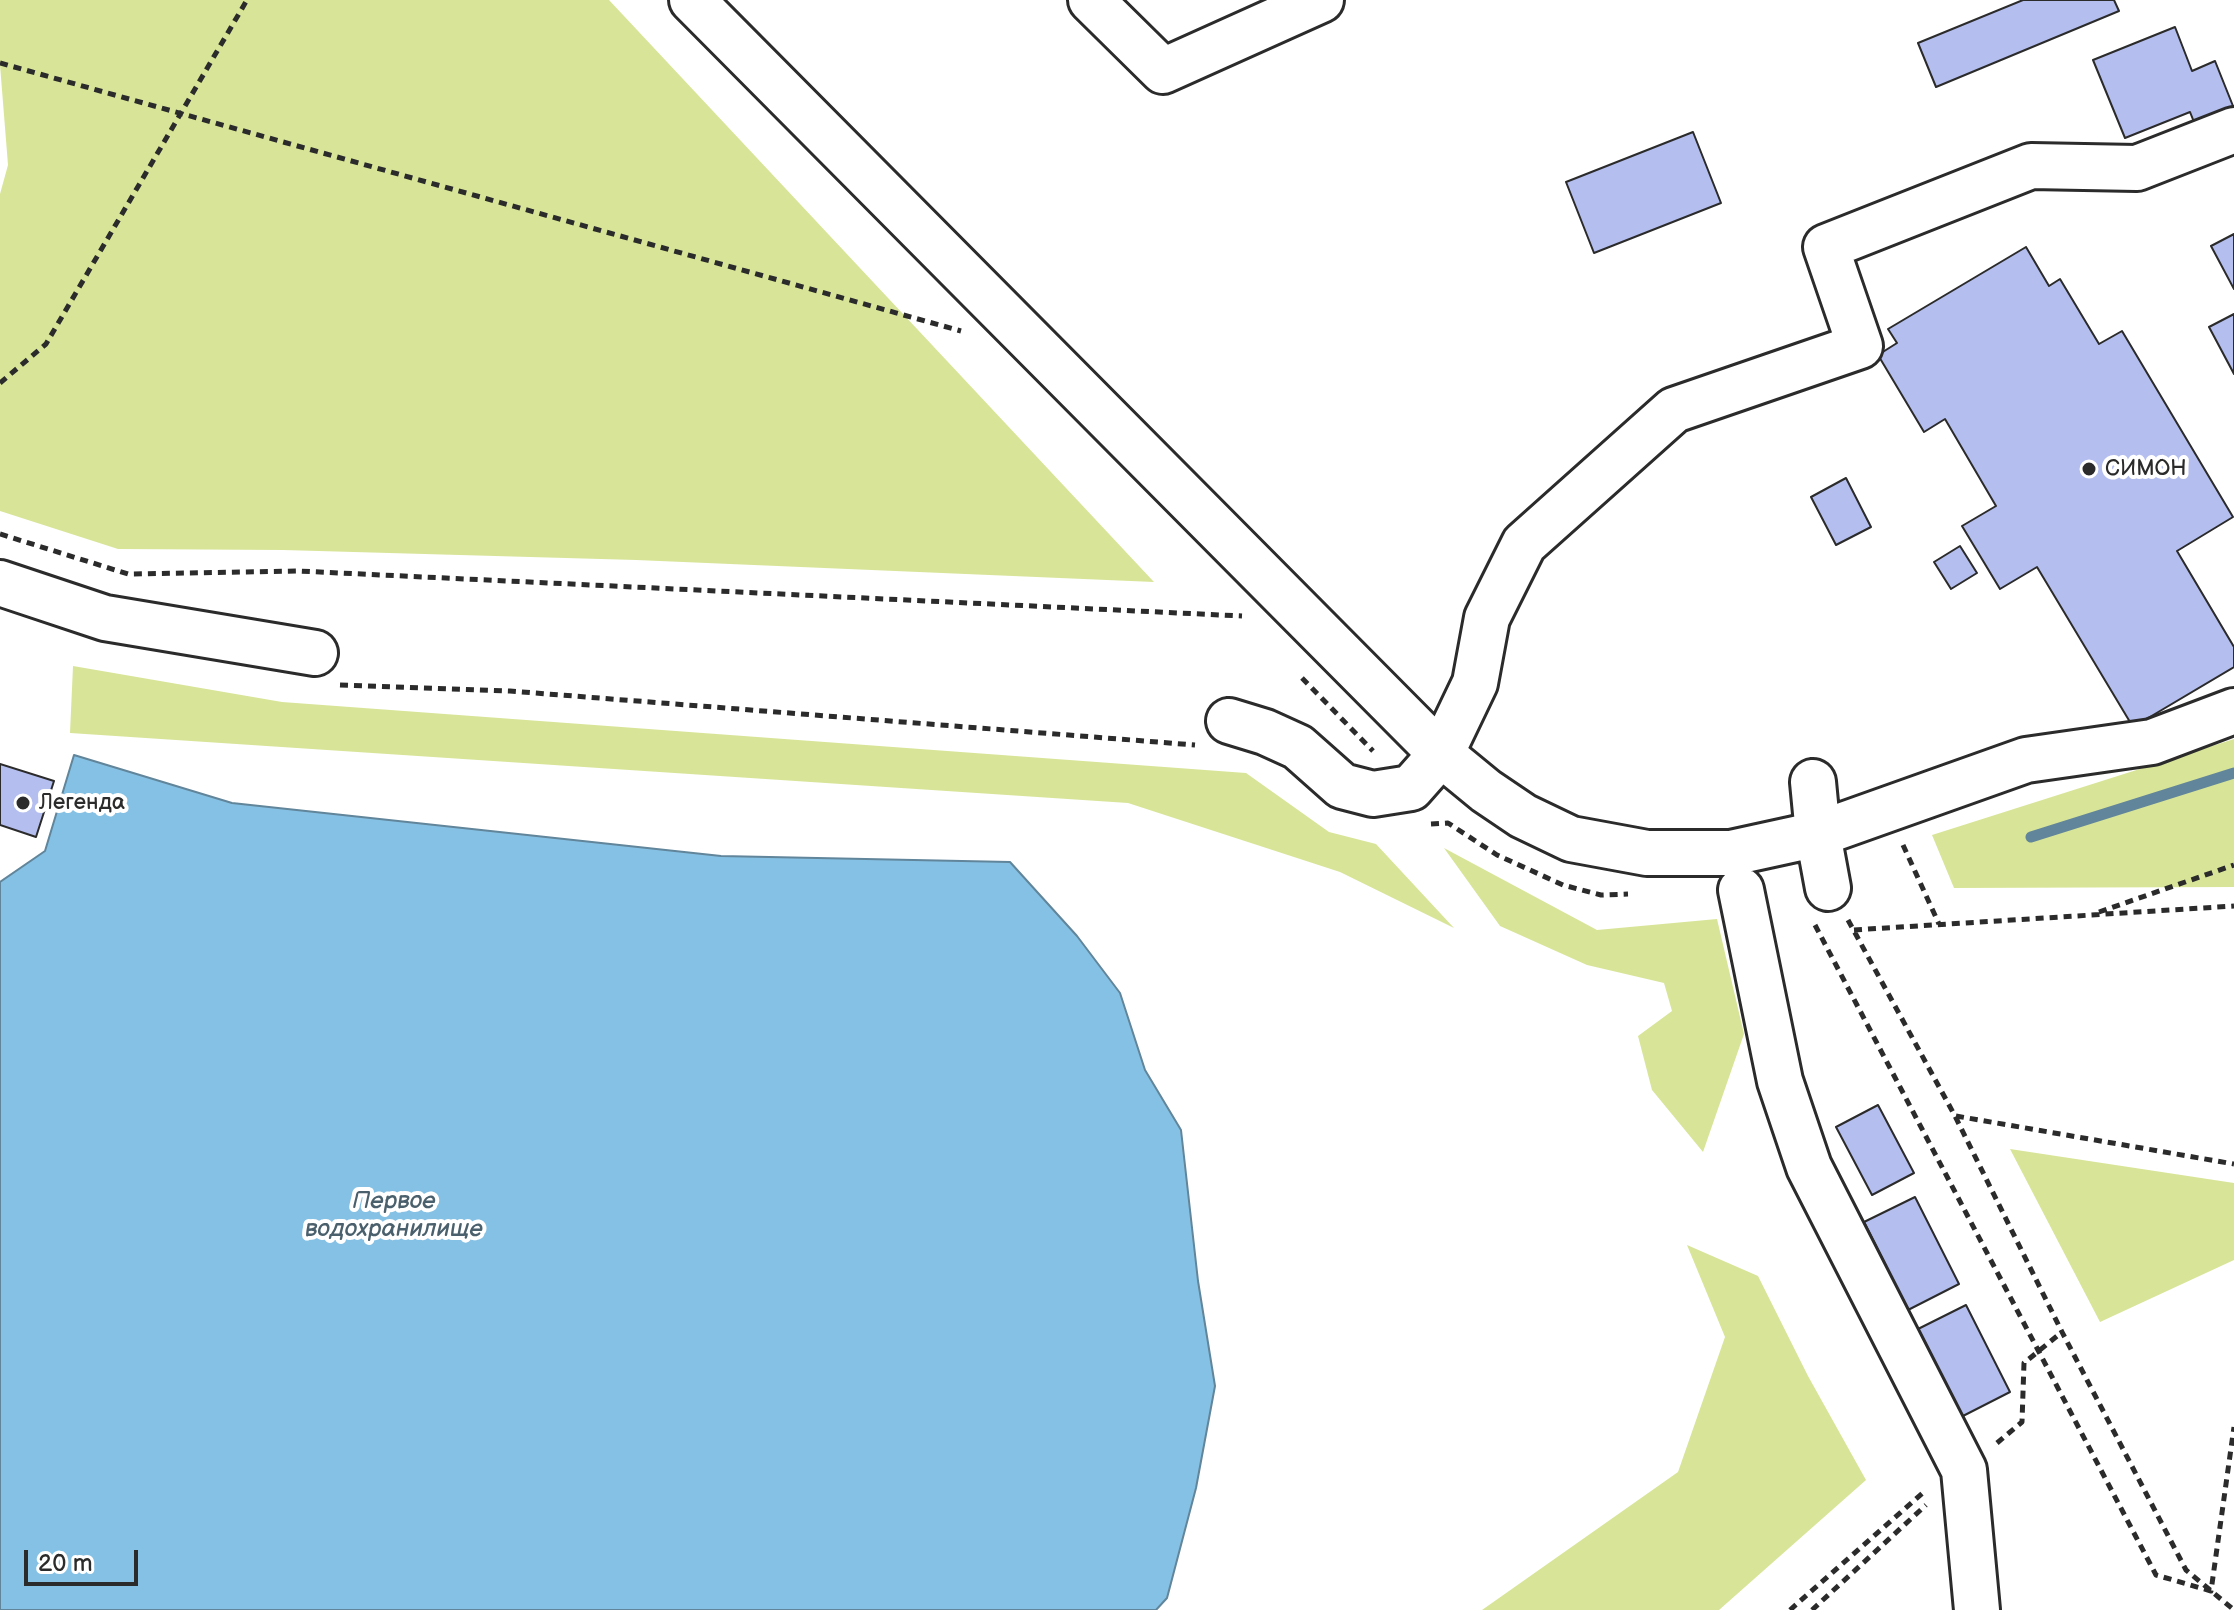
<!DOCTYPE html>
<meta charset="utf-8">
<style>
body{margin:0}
#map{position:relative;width:2234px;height:1610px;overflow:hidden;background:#fff;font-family:"Balsamiq Sans",sans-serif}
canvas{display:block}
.scale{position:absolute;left:24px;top:1550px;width:114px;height:36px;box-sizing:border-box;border:4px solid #2b2b2b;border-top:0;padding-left:10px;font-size:24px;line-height:28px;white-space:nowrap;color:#2b2b2b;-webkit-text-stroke:6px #fff;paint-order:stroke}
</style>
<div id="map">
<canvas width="2234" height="1610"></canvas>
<div class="scale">20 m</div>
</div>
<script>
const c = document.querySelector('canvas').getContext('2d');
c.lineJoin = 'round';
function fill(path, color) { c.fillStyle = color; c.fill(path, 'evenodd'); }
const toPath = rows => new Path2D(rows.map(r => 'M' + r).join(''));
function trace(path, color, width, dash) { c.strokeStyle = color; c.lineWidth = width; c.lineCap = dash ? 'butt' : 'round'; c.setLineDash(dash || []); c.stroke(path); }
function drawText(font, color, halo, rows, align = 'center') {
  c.font = font + ' "Balsamiq Sans",sans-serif'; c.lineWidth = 8; c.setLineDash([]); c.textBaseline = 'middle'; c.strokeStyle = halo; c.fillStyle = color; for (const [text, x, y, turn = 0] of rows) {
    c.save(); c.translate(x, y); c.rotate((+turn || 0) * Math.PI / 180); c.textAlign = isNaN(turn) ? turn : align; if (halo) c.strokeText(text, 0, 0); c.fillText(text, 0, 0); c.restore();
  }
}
fill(toPath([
 [0,0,609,0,1154,582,636,560,283,550,118,549,0,511,0,194,8,165,0,65],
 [73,666,282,702,1246,773,1329,832,1376,844,1454,928,1340,872,1128,803,70,733],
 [2234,739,2234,887,1954,888,1932,835],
 [1444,848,1597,930,1717,919,1744,1034,1703,1152,1652,1090,1638,1036,1672,1011,1664,983,1587,965,1500,926],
 [2010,1149,2234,1183,2234,1260,2100,1322],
 [1687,1245,1758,1276,1808,1376,1866,1480,1719,1610,1482,1610,1678,1472,1725,1337]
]), '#d8e598');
const water = toPath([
 [74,755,232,803,721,856,1010,862,1077,936,1120,993,1145,1070,1181,1130,1198,1281,1215,1386,1196,1488,1167,1598,1156,1610,0,1610,0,882,45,851,74,755]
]);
fill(water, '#85c1e4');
trace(water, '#61859a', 2);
trace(toPath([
 [2031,837,2234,773]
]), '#61859a', 11);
const building = toPath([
 [2023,0,2114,0,2119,11,1936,87,1918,43,2023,0],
 [2175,27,2192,71,2215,61,2233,106,2194,122,2190,112,2125,138,2093,60,2175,27],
 [1693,132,1721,203,1594,253,1566,182,1693,132],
 [2234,234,2234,289,2211,246,2234,234],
 [2026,247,2049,286,2060,279,2099,344,2122,331,2233,517,2177,551,2234,647,2234,667,2133,727,2037,567,2000,589,1962,526,1996,506,1945,419,1924,432,1878,355,1897,343,1888,329,2026,247],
 [2234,314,2234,374,2209,327,2234,314],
 [1846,478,1871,527,1836,545,1811,497,1846,478],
 [1960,546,1977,573,1951,589,1934,562,1960,546],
 [0,764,54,781,36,837,0,825,0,764],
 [1878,1105,1914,1173,1872,1195,1836,1127,1878,1105],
 [1915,1197,1959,1284,1908,1310,1864,1222,1915,1197],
 [1966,1305,2010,1392,1959,1418,1916,1330,1966,1305]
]);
fill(building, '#b4beef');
trace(building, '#2b2b2b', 2);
const minor = toPath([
 [692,0,1441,754,1486,791,1523,816,1571,839,1647,853,1731,853,1818,834,2026,760,2152,742,2234,711],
 [1091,0,1163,71,1321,0],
 [0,583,105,618,315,653],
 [1229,721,1265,732,1298,747,1342,786,1373,794,1411,788,1441,754,1475,683,1487,618,1524,544,1674,410,1860,346,1826,247,2031,166,2137,168,2234,130],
 [1813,782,1818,834,1828,888],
 [1741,890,1780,1081,1809,1167,1964,1470,1977,1610]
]);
trace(minor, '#2b2b2b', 50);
trace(toPath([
 [0,63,961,331],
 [0,383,46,344,247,0],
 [0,534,128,574,298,571,1242,616],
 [1302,678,1373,751],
 [340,685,510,691,1195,745],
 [1431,824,1448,823,1497,855,1563,885,1601,895,1628,894],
 [1903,845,1939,924],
 [2099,912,2234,865],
 [1848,920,1955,1116,2062,1332,2186,1570,2234,1610],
 [1815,925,2156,1575,2211,1591,2234,1427],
 [1854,930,2234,906],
 [1956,1116,2234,1164],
 [1997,1443,2022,1422,2024,1363,2062,1332],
 [1790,1610,1926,1490],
 [1812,1610,1926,1505]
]), '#2b2b2b', 5, [8, 6]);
trace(minor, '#fff', 44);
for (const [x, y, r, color] of [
 [2089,469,8,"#2b2b2b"],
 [23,803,8,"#2b2b2b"]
]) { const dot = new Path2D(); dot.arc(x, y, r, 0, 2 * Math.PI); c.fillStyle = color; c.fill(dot); trace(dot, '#fff', 3); }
drawText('22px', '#2b2b2b', '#fff', [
 ["СИМОН",2105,469],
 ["Легенда",39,803]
], 'left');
drawText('italic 24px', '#4a606c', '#fff', [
 ["Первое",394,1202],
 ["водохранилище",394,1230]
]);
</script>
